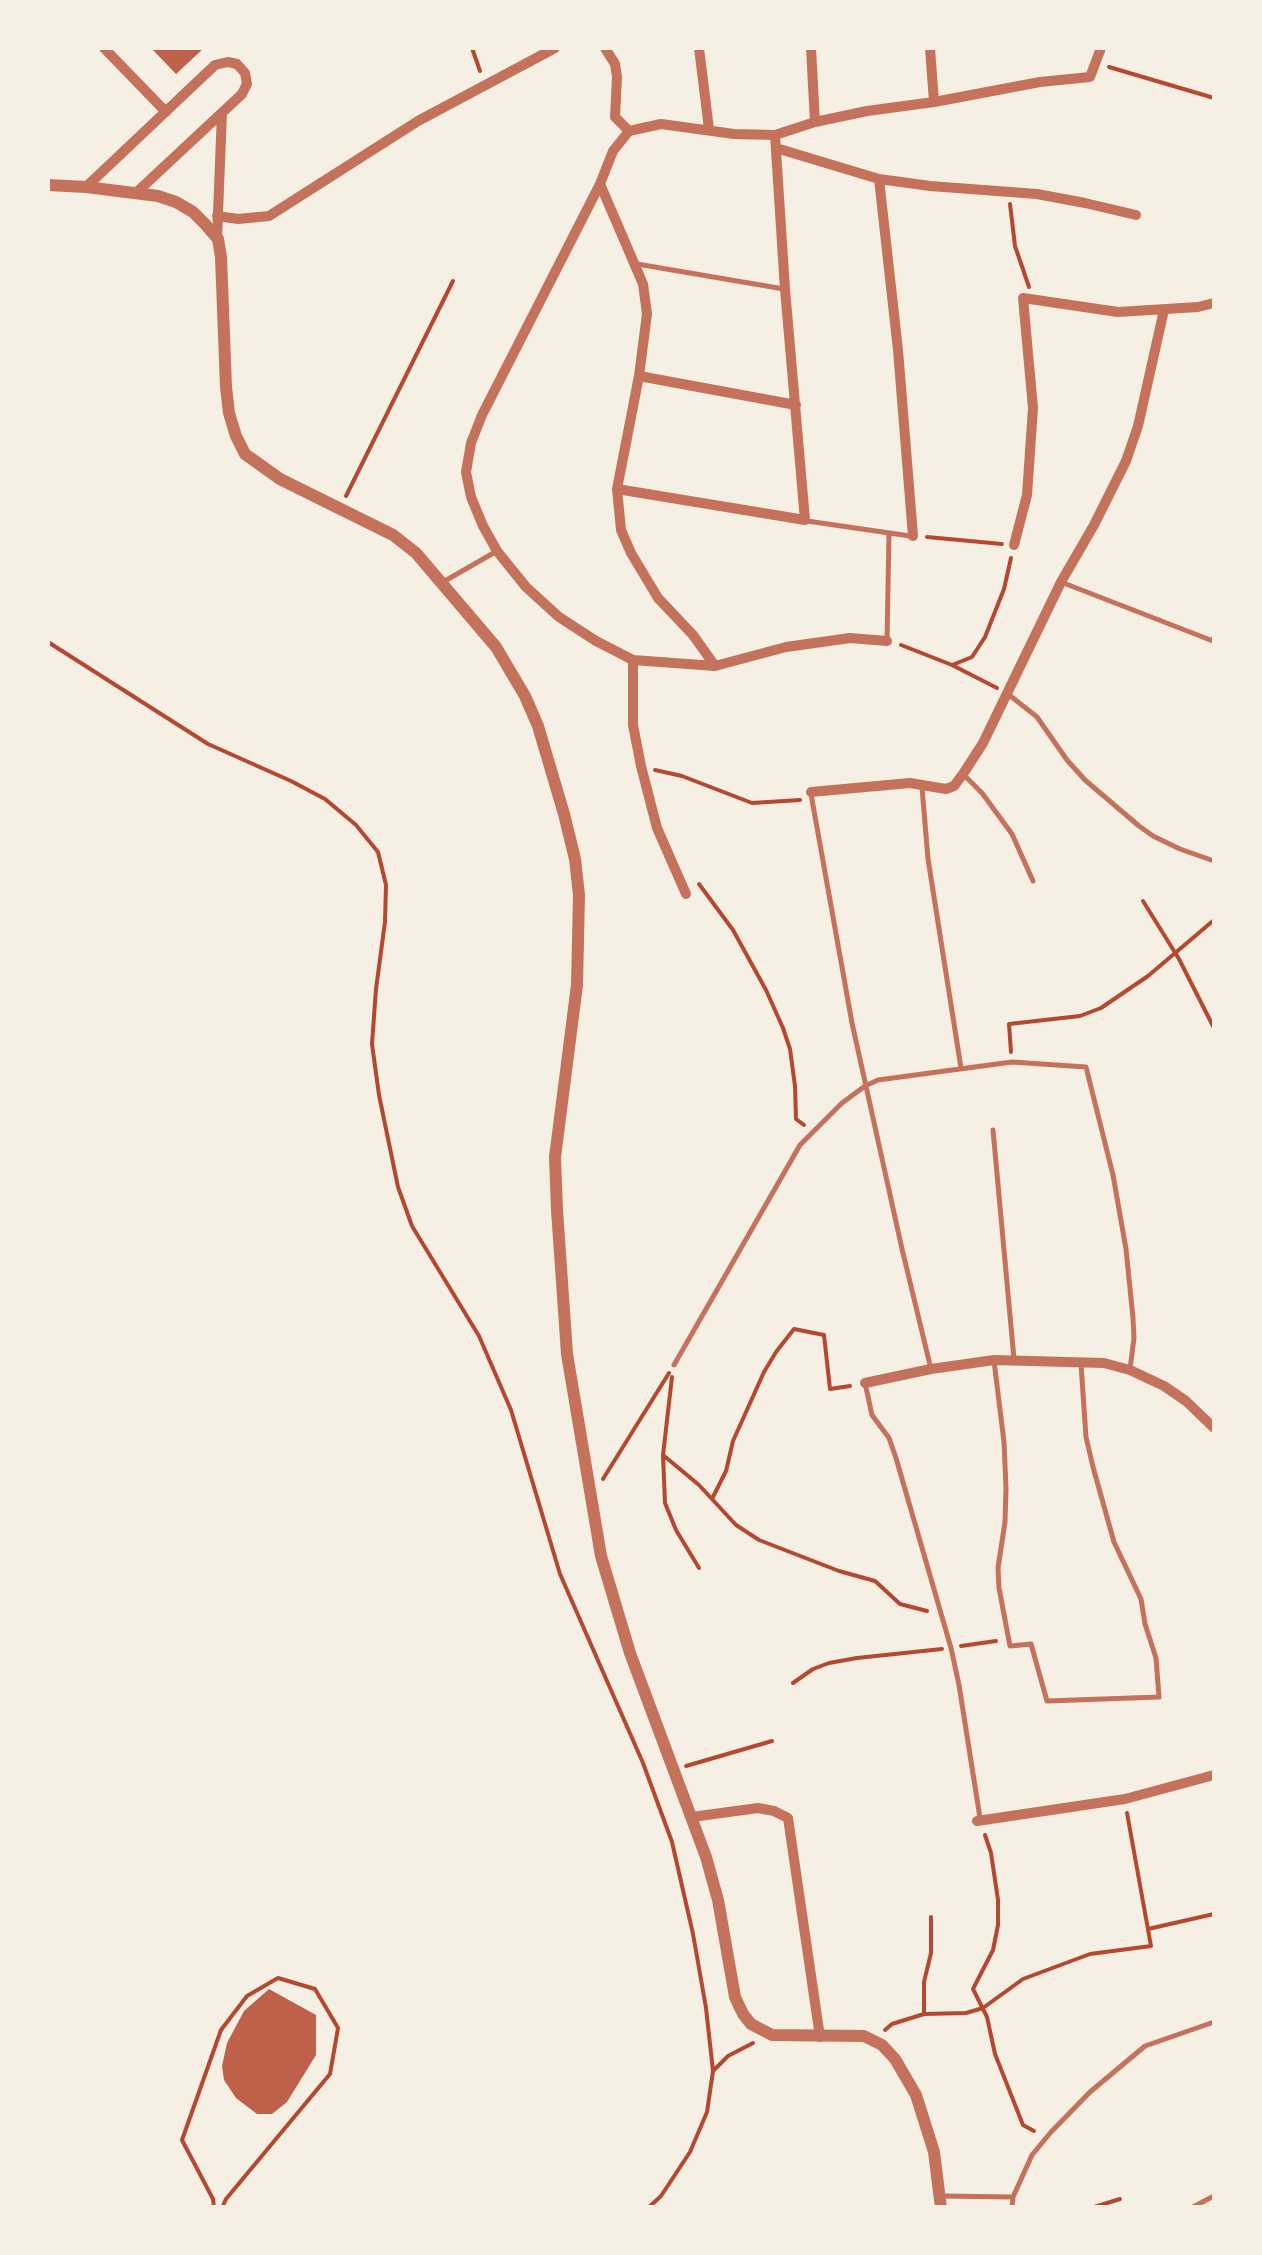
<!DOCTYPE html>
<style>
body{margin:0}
#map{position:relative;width:1262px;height:2255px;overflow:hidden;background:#f6efe4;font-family:Roboto,sans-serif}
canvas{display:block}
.frame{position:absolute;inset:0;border:50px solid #f6efe4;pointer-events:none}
</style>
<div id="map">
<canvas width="1262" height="2255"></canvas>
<div class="frame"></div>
</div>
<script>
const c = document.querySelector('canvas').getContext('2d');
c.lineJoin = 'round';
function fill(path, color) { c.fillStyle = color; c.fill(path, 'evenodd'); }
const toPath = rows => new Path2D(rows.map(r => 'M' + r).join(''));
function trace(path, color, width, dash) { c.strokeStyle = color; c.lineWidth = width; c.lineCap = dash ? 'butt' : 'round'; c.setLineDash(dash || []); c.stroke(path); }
fill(toPath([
 [151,48,204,48,176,74],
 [269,1989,316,2015,316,2055,287,2102,272,2114,257,2114,236,2098,224,2080,222,2066,227,2043,244,2011]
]), '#bf614a');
trace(toPath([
 [472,48,480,71],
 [1109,67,1214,98],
 [1010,204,1015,246,1029,287],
 [346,496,453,281],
 [927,537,1002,544],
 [48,642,208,744,291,781,325,799,356,825,378,852,386,885,385,922,376,989,372,1044,379,1095,398,1187,412,1226,479,1336,511,1410,560,1574,643,1763,672,1842,693,1934,706,2008,713,2071,707,2112,690,2152,661,2196,648,2208],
 [901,645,952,665,997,688],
 [952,665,972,657,985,637,1004,589,1011,558],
 [655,770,682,776,752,803,800,800],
 [699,884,733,930,766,990,783,1028,790,1049,795,1086,796,1119,804,1125],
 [1143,901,1179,959,1214,1028],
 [1011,1052,1009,1024,1080,1016,1101,1008,1148,976,1214,920],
 [672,1377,663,1455,665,1503,676,1530,699,1568],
 [663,1455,699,1485,736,1525,759,1540,839,1571,875,1581,900,1604,927,1611],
 [603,1479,669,1373],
 [712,1499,726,1471,733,1441,764,1372,776,1352,794,1329,824,1335,830,1389,850,1386],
 [961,1646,996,1641],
 [793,1683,813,1669,829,1663,857,1658,942,1649],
 [686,1766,772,1741],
 [985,1835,991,1853,998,1900,998,1925,993,1950,973,1989,987,2017,995,2054,1023,2125,1034,2131],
 [1148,1929,1214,1914],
 [924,2012,924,1982,931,1953,931,1917],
 [885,2030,892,2024,924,2014,966,2013,983,2008,1023,1979,1090,1954,1151,1946,1127,1813],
 [713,2071,728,2056,753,2043],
 [214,2208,213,2199,182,2140,221,2030,247,1996,278,1978,315,1989,338,2028,330,2074,226,2199,222,2208],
 [1091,2208,1120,2199]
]), '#b5482f', 4);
trace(toPath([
 [637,264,784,289],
 [807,521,910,536],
 [443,582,497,551],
 [1061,582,1213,641,1214,637],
 [887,641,889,534],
 [1008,694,1037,717,1067,760,1085,780,1139,826,1153,836,1180,849,1214,861],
 [965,776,982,793,1012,834,1033,881],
 [922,787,928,859,961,1068],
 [811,794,852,1023,902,1249,931,1369],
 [993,1130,1014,1359],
 [994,1361,1004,1442,1006,1488,1005,1522,998,1568,999,1588,1010,1646,1031,1644,1047,1701,1159,1697,1156,1658,1145,1624,1141,1599,1114,1542,1093,1467,1086,1437,1081,1364],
 [674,1365,800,1145,842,1103,865,1086,878,1080,1012,1062,1086,1067,1113,1175,1126,1249,1133,1318,1134,1338,1130,1369],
 [865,1383,872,1415,889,1438,896,1458,951,1648,959,1685,980,1818],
 [941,2196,1013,2197],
 [1012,2208,1013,2197,1032,2155,1051,2132,1090,2092,1145,2046,1214,2022],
 [1191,2208,1214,2196]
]), '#c5725c', 5);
trace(toPath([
 [104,48,166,112],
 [605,48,615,64,617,77,615,117,629,131],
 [699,48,709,129],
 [811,48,815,122],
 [930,48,934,102],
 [776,148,879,179,930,186,1037,194,1085,203,1136,215],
 [879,179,898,350,913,536],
 [600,184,643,284,647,314,639,376,617,489,621,530,631,553,658,598,693,635,715,666],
 [86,187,215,65,228,62,237,64,245,73,247,84,242,94,137,192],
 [217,216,238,219,269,216,418,121,555,48],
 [217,238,222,113],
 [639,376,796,405],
 [617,489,805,520,785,289,775,135],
 [1014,545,1027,495,1033,408,1023,298,1118,312,1198,307,1214,303],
 [887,641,850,638,786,647,715,666,633,660,596,641,559,617,526,587,497,551,483,526,471,497,466,472,471,443,482,415,600,184,613,151,629,131,661,124,734,134,775,135,815,122,867,111,934,102,1040,82,1090,77,1101,48],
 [633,660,633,725,641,766,657,828,686,894],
 [811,792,910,783,946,789,954,786,963,774,983,743,1061,582,1094,525,1126,461,1138,426,1164,310],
 [865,1383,931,1369,994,1360,1104,1363,1130,1370,1164,1386,1186,1401,1214,1428],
 [692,1817,758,1808,774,1811,788,1818,820,2037],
 [977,1821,1125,1799,1214,1775]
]), '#c5725c', 10);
trace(toPath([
 [48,185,86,187,158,196,176,202,193,212,205,224,218,239,221,257,226,387,229,413,236,436,245,454,280,479,393,535,416,553,496,647,525,696,538,726,564,814,575,859,579,895,577,985,555,1157,557,1210,567,1354,601,1556,630,1653,706,1857,718,1900,735,1997,743,2014,751,2024,772,2035,864,2036,882,2045,895,2059,916,2095,934,2152,941,2208]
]), '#c5725c', 12);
</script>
